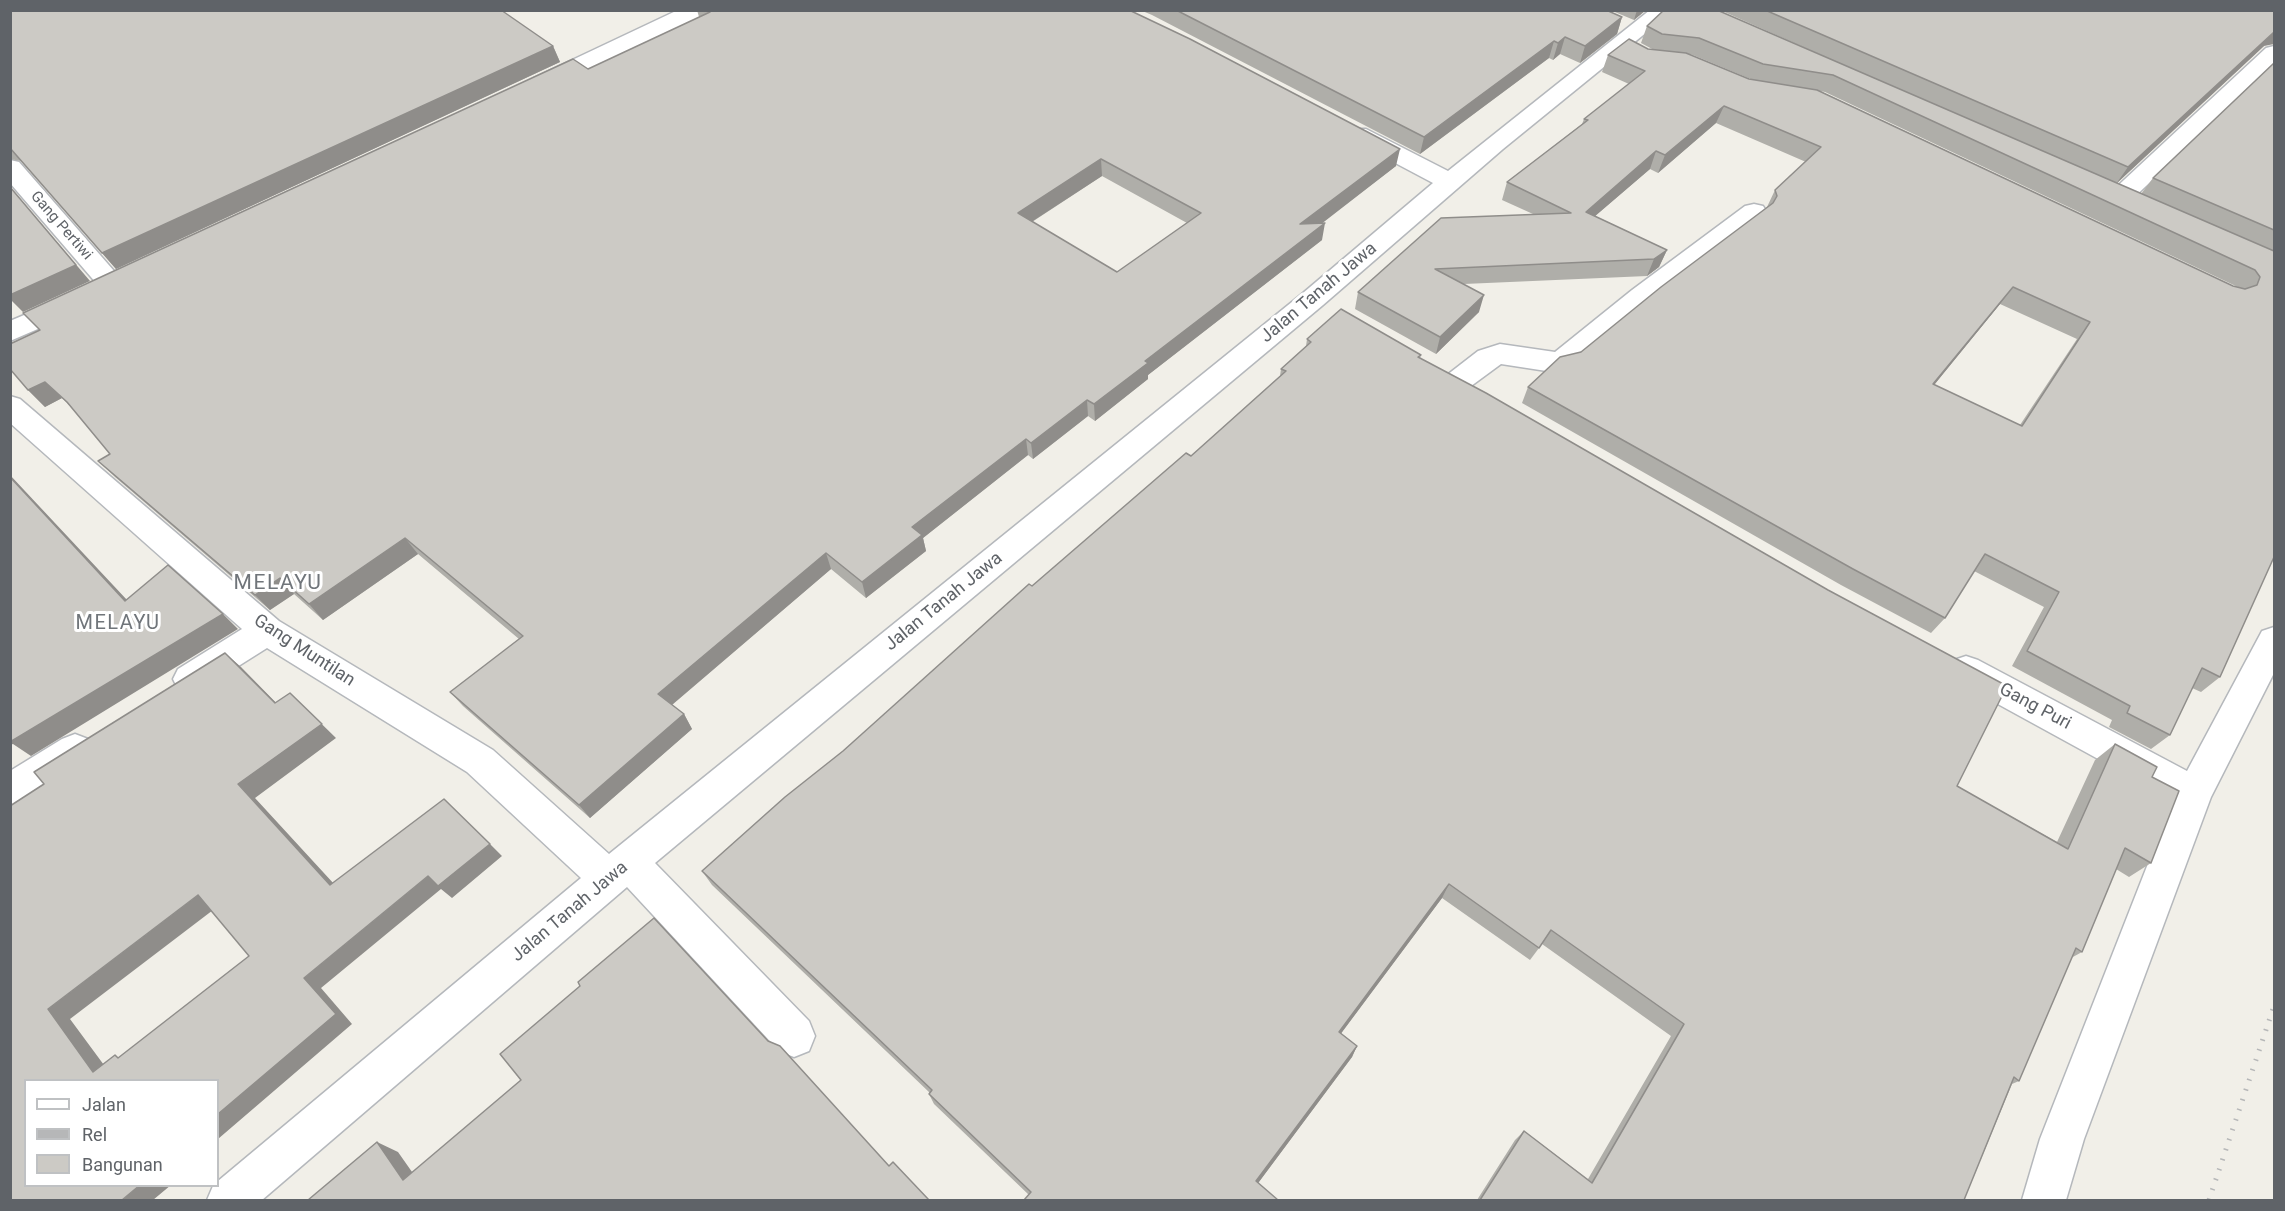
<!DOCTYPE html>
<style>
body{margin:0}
#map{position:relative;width:2285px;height:1211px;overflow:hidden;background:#f1efe8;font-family:Roboto,sans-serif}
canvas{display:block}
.frame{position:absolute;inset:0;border:12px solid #5f6368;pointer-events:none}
.legend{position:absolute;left:24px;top:1079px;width:195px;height:108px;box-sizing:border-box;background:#fff;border:2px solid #bfc1c3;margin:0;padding:8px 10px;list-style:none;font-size:18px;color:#5f6368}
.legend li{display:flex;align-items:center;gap:12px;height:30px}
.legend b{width:30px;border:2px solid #bfc1c3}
</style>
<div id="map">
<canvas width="2285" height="1211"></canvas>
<div class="frame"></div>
<ul class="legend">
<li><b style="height:8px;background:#fff"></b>Jalan</li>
<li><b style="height:8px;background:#b6b7b8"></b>Rel</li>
<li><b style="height:16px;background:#cccac5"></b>Bangunan</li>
</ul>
</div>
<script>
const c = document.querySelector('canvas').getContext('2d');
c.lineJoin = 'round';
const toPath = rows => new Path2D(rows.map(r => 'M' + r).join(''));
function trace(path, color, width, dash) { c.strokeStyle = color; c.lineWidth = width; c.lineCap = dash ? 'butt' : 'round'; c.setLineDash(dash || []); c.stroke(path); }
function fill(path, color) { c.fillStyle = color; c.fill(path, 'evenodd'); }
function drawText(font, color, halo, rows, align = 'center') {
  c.font = font + ' Roboto,sans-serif'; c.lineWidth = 6; c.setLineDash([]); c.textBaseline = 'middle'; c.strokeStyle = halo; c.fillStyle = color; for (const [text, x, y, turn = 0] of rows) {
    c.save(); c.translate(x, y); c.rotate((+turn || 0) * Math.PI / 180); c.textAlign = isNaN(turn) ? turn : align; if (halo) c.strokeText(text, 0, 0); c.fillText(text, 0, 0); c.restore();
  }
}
const minor = toPath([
 [678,10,706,10,704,15,550,88,534,88,531,83,534,78,678,10],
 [1650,10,1674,10,1503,149,1323,305,655,863,809,1021,815,1036,809,1051,794,1057,779,1051,627,887,262,1200,207,1200,213,1186,218,1186,218,1181,581,878,467,772,267,648,202,689,190,694,178,689,173,679,178,669,242,629,10,423,10,396,20,399,279,621,493,750,609,854,1303,293,1433,183,1350,139,1346,134,1350,129,1366,129,1448,171,1650,10],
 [2274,46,2274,65,2128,203,2119,206,2110,203,2106,198,2110,193,2266,48,2274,46],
 [10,160,19,162,121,279,125,285,121,291,112,294,103,291,10,183,10,160],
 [1754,204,1763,206,1767,212,1763,218,1652,302,1573,367,1553,372,1501,364,1467,389,1457,392,1447,389,1443,382,1447,375,1478,351,1500,344,1555,352,1632,290,1745,206,1754,204],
 [74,294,84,297,88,303,84,309,10,341,10,321,74,294],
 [2274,627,2274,673,2211,797,2084,1139,2066,1200,2022,1200,2040,1139,2173,800,1954,680,1949,670,1954,660,1966,656,1978,660,2187,771,2262,631,2274,627],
 [75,734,88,739,93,750,88,761,23,803,10,807,10,771,62,739,75,734]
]);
trace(minor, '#b5b8bc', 3);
fill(minor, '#fff');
trace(toPath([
 [2209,1200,2274,1006]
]), '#b6b7b8', 5, [1.5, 9]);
fill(toPath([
 [10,10,553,46,560,62,116,269,21,161,10,159],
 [697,10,1129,10,1396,166,1321,223,1322,240,1148,375,1148,379,1095,421,1088,416,1033,459,1028,455,923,538,926,551,866,598,831,569,672,705,684,714,692,729,590,818,463,706,450,692,519,639,418,554,323,620,294,594,270,610,115,477,98,461,110,454,73,409,62,398,45,407,28,390,588,69,699,17],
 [1102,176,1187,223,1117,272,1032,222],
 [1140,10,1606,10,1622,17,1617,34,1580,63,1560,54,1553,60,1549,58,1420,154,1152,15],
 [1610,10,1646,10,1634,20],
 [1664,10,1882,82,1720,10,2274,10,2264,46,2117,183,2141,194,2153,178,2274,63,2274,557,2220,677,2201,692,2192,688,2170,735,2151,749,2109,727,2112,720,2012,666,2044,607,1974,571,1945,618,1931,633,1841,585,1522,403,1528,387,1581,352,1767,207,1775,190,1806,162,1716,123,1658,173,1650,169,1595,216,1667,250,1659,267,1647,276,1464,284,1479,312,1436,354,1355,309,1358,292,1533,214,1502,200,1507,182,1582,124,1584,119,1629,84,1602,72,1608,55,1648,49,1654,50,1641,43,1647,26],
 [1689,54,1693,55,1753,80,1749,79],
 [1820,91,1825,92,2240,288,2233,286],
 [2000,304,2077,339,2020,425,1934,385],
 [1307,339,1421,355,1420,358,1957,786,2057,842,2095,760,2115,744,2152,777,2151,863,2129,877,2116,869,2082,952,2071,958,2019,1081,2012,1084,1964,1200,1477,1200,1515,1140,1524,1131,1588,1179,1671,1036,1542,944,1530,960,1442,898,1341,1033,1357,1046,1352,1057,1258,1183,1029,1195,934,1104,929,1094,930,1093,712,885,702,871,843,751,1032,586,1191,456,1280,376,1281,369,1306,346]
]), '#afaea9');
fill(toPath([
 [1637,10,1646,10,1634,20],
 [1622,17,1617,34,1580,63,1585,46],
 [2274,32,2274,44,2264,46,2116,184,2128,167],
 [1565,37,1560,54,1553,60,1558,43],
 [1554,41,1549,58,1420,154,1424,137],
 [553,46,560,62,116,269,102,253],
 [1724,106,1716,123,1658,173,1665,155],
 [1400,149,1396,166,1298,242,1300,224],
 [1656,151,1650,169,1580,229,1586,212],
 [1101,159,1102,176,1019,230,1018,213],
 [10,187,90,281,23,312,10,299],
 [1325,223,1322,240,1148,375,1148,379,1095,421,1094,404,1145,361],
 [1667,250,1659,267,1647,276,1654,259],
 [2013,287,2000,304,1921,401,1933,384],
 [1484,295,1479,312,1436,354,1440,337],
 [45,382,62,398,45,407,28,390],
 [1087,400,1088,416,1033,459,1031,443],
 [1026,439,1028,455,923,538,926,551,866,598,862,582,912,527],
 [10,475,142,616,125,601,10,477],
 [405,538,418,554,323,620,309,604],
 [826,553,831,569,667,709,658,694],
 [280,578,294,594,270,610,255,595],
 [223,614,238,629,31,756,13,744,10,745,10,735],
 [225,653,241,667,290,717,275,703],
 [290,693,336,738,255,798,346,897,330,885,238,784],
 [684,714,692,729,590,818,579,805],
 [490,844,502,856,452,898,441,889,321,988,352,1024,218,1139,218,1114,304,978,428,876],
 [1449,884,1442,898,1334,1043,1339,1032],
 [198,895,217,907,70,1019,115,1080,93,1072,48,1009],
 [1357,1046,1352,1057,1253,1190,1256,1181],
 [377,1142,398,1152,424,1189,403,1180],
 [140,1185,171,1185,153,1200,122,1200]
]), '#8f8d8a');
const building = toPath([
 [10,10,501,10,553,46,102,253,10,148,10,10],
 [708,10,1129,10,1190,39,1400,149,1300,224,1325,223,1145,361,1148,363,1094,404,1087,400,1031,443,1026,439,912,527,922,535,862,582,826,553,658,694,684,714,579,805,450,692,523,636,405,538,309,604,280,578,255,595,98,461,110,454,67,402,45,382,28,390,10,369,10,344,40,330,23,313,573,59,588,69,710,12,708,10],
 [1101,159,1201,213,1117,272,1018,213,1101,159],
 [1176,10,1606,10,1622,17,1585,46,1565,37,1558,43,1554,41,1424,137,1176,10],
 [1664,10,1717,10,2274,251,2274,557,2220,677,2202,668,2170,735,2127,713,2130,706,2027,651,2059,592,1985,554,1945,618,1853,569,1528,387,1560,357,1581,352,1661,287,1773,203,1777,196,1775,190,1821,147,1724,106,1665,155,1656,151,1586,212,1667,250,1654,259,1435,269,1484,295,1440,337,1358,292,1441,218,1571,213,1507,182,1588,120,1584,119,1645,71,1608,55,1629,39,1648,49,1686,53,1749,79,1817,90,2233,286,2245,289,2257,285,2260,277,2255,270,1833,75,1763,64,1699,38,1662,34,1647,26,1664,10],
 [2013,287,2090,322,2022,426,1933,384,2013,287],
 [1765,10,2274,10,2274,32,2128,167,1765,10],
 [2274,63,2274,230,2153,178,2274,63],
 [10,187,76,265,10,295,10,187],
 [1341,309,1421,355,1418,357,1486,393,1828,590,2007,686,1957,786,2068,849,2115,744,2157,767,2152,777,2179,791,2151,863,2125,848,2082,952,2076,948,2019,1081,2014,1077,1964,1200,1480,1200,1524,1131,1592,1183,1684,1024,1551,930,1539,948,1449,884,1339,1032,1357,1046,1256,1181,1278,1200,1024,1200,1031,1192,929,1094,932,1090,702,871,785,797,843,751,1029,584,1032,586,1186,453,1191,456,1286,371,1281,369,1311,342,1307,339,1341,309],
 [10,477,125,601,168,565,223,614,10,742,10,477],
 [225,653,275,703,290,693,322,724,238,784,330,885,444,799,490,844,438,886,428,876,304,978,336,1014,218,1114,218,1080,26,1080,26,1185,140,1185,122,1200,10,1200,10,806,44,784,34,772,225,653],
 [198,895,249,956,118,1058,115,1055,93,1072,48,1009,198,895],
 [654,918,768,1041,780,1046,889,1166,893,1162,929,1200,308,1200,377,1142,403,1180,521,1080,500,1054,580,986,578,982,654,918]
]);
fill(building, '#cccac5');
trace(building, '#8f8d8a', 1.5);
drawText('15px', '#5f6368', '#fff', [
 ["Gang Pertiwi",61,226,49]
]);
drawText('18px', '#5f6368', '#fff', [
 ["Jalan Tanah Jawa",1319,293,-40],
 ["Jalan Tanah Jawa",944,602,-39],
 ["Gang Muntilan",304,651,33],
 ["Gang Puri",2035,707,28],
 ["Jalan Tanah Jawa",570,912,-40]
]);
c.letterSpacing = '1.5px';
drawText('20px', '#70757a', '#fff', [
 ["MELAYU",118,624]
]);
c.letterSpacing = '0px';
c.letterSpacing = '1.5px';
drawText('21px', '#70757a', '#fff', [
 ["MELAYU",278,584]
]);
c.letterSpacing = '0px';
</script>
